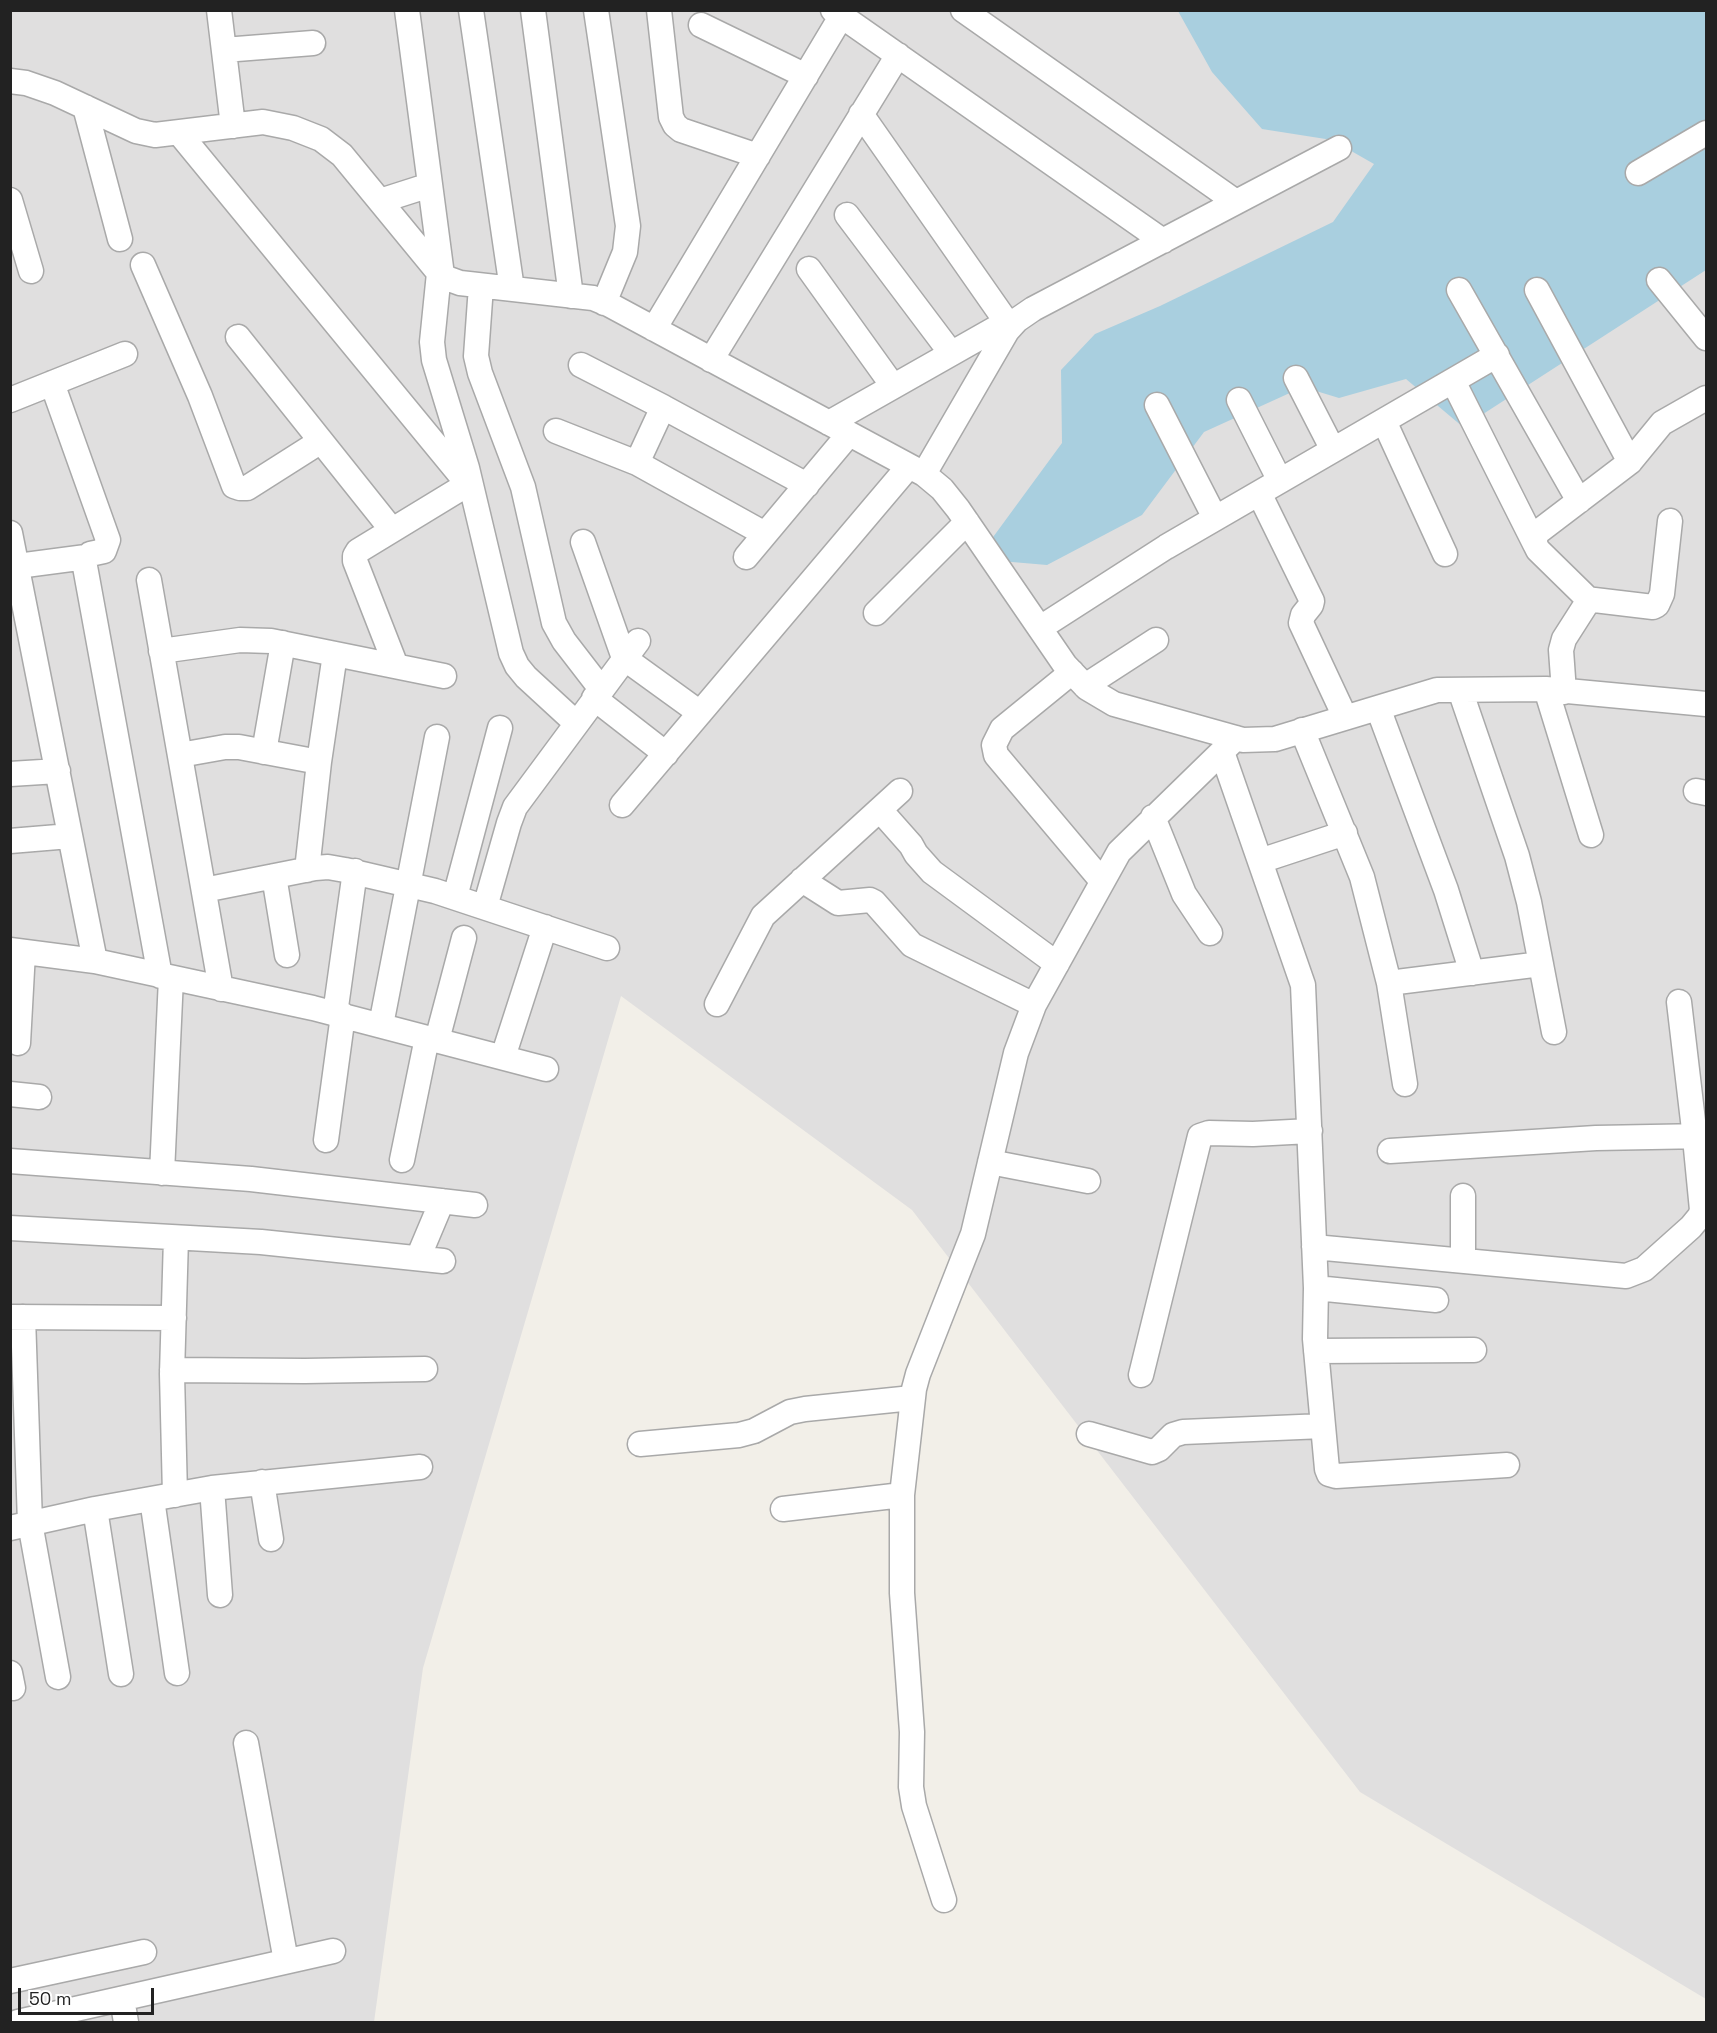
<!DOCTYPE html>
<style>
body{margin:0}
#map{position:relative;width:1717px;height:2033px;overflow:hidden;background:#f2efe8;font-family:"Space Grotesk",sans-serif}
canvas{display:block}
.frame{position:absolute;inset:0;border:12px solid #222;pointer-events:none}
.scale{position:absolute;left:18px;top:1988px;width:136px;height:27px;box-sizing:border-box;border:3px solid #222;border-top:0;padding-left:8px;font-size:18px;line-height:21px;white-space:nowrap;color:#222;-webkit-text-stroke:4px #fff;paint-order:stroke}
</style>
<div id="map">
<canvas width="1717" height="2033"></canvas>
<div class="frame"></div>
<div class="scale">50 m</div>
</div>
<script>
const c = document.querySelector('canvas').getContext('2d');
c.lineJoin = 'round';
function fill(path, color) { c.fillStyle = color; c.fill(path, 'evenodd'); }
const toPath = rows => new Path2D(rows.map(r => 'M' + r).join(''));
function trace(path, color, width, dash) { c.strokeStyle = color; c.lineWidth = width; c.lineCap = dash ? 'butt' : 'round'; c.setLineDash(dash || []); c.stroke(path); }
fill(toPath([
 [11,11,1706,11,1706,1999,1360,1792,912,1210,621,996,423,1668,374,2022,11,2022]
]), '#e0dfdf');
fill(toPath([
 [1178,11,1706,11,1706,270,1463,427,1406,379,1339,398,1303,387,1204,432,1142,515,1047,565,977,559,1062,443,1061,370,1095,334,1160,306,1333,222,1374,164,1332,140,1262,129,1212,72]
]), '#a9cfdf');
const minor = toPath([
 [219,10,233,126],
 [407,10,442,275],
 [471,10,512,289],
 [533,10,571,296],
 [596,10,628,226,625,252,604,303],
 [659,10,671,117,675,125,681,130,758,156],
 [833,10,1163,241],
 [963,10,1236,202],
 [701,25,806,76],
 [224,50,313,43],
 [10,81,26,83,55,93,136,131,155,135,263,122,293,128,321,139,342,155,439,273,449,279,460,283,593,298,610,305,924,474,942,489,958,509,1065,665,1087,688,1114,704,1243,740,1275,739,1437,690,1546,689,1706,704],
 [85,107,120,239],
 [861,114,1010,327],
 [180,134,467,483],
 [1638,173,1706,133],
 [10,200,31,271],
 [380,201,430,185],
 [847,215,951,353],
 [143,265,200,396,234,486,240,488,247,488,321,441],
 [809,269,893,386],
 [439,273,432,342,434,360,467,468,511,653,517,666,526,677,576,723],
 [1659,280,1706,338],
 [481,286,476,356,480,373,523,487,554,623,564,641,601,689],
 [1459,290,1579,501],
 [1537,290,1630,462],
 [654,329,845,10],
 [238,337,392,530],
 [711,360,898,55],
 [581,365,663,407,807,485],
 [1296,378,1333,450],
 [1453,381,1535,544],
 [52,383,108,540,104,551,90,554,84,561,160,976],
 [10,400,125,354],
 [1239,400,1280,481],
 [1157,405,1215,518],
 [1384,421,1445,554],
 [829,423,1007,322],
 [556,431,637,463,765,534],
 [637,463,663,407],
 [924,474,1007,331,1017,320,1033,309,1339,148],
 [1259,493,1312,601,1311,605,1303,615,1301,623,1345,717],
 [10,533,95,961],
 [583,542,624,658,700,713],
 [746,557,849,434],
 [10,567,86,557],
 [149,580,221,989],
 [1586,599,1653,607,1657,605,1662,594,1670,521],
 [876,613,967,522],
 [1040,628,1166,547,1497,355],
 [161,651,240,640,271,641,444,676],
 [396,666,355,561,355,556,358,551,468,484],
 [1072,672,1002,729,994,745,996,755,1102,881],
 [1085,686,1156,640],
 [1546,689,1591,835],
 [1460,690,1517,856,1529,902,1554,1032],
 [1564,692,1561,650,1564,639,1587,603,1586,597,1538,550,1535,544,1535,538,1538,532,1630,462,1662,423,1706,398],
 [594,698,666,754],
 [1378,708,1446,890,1472,973],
 [1302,730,1362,877,1389,983,1405,1084],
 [264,752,283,643],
 [1222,752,1303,985,1316,1288,1315,1339,1327,1469,1329,1474,1336,1476,1507,1465],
 [180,755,225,747,239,747,319,762],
 [10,774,58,771],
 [1696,791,1706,793],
 [622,805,909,466],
 [880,810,911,845,916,854,932,872,1057,964],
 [1153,817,1184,894,1210,933],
 [10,841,70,836],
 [1260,861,1345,833],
 [307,870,319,762,335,654],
 [274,876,287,955],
 [802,880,838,903,870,900,874,902,912,945,1034,1005],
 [204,890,315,868,328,867,345,870,435,891,607,948],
 [455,897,500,728],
 [485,907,509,823,515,807,638,641],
 [10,950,95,961,313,1008,546,1069],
 [1389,983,1541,964],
 [717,1004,763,916,900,791],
 [335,1014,355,871],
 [381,1025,437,737],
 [437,1040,464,938],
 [18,1043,23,952],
 [503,1057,545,927],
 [10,1094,39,1097],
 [326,1140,343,1015],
 [1390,1151,1596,1138,1706,1136],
 [402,1160,427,1038],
 [10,1161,251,1179,475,1205],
 [990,1162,1088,1181],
 [162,1173,171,978],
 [10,1228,261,1242,443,1261],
 [1314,1247,1626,1276,1644,1269,1691,1227,1700,1216,1702,1210,1695,1138,1679,1002],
 [418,1258,442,1201],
 [1463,1260,1463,1196],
 [1316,1288,1436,1300],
 [10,1317,174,1318],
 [23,1317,30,1523,58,1677],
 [1316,1351,1474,1350],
 [172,1370,305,1371,425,1369],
 [1141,1375,1200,1136,1209,1133,1253,1134,1310,1131],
 [1089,1434,1152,1452,1159,1449,1173,1435,1183,1432,1323,1426],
 [640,1444,739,1435,754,1431,790,1412,805,1409,912,1398],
 [262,1482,271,1539],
 [212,1488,220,1595],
 [175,1495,172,1374,176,1238],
 [152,1499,177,1673],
 [95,1509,121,1674],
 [783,1509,902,1495],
 [10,1528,95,1509,212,1488,420,1467],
 [10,1673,13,1688],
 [246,1743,286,1961],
 [944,1900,914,1806,911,1787,912,1732,902,1593,902,1495,914,1389,918,1374,973,1234,1016,1053,1034,1005,1119,852,1236,738],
 [10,1981,144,1952],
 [122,1999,126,2022],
 [18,2022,333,1951]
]);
trace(minor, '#a9a9a9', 27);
trace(minor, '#fff', 24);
</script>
